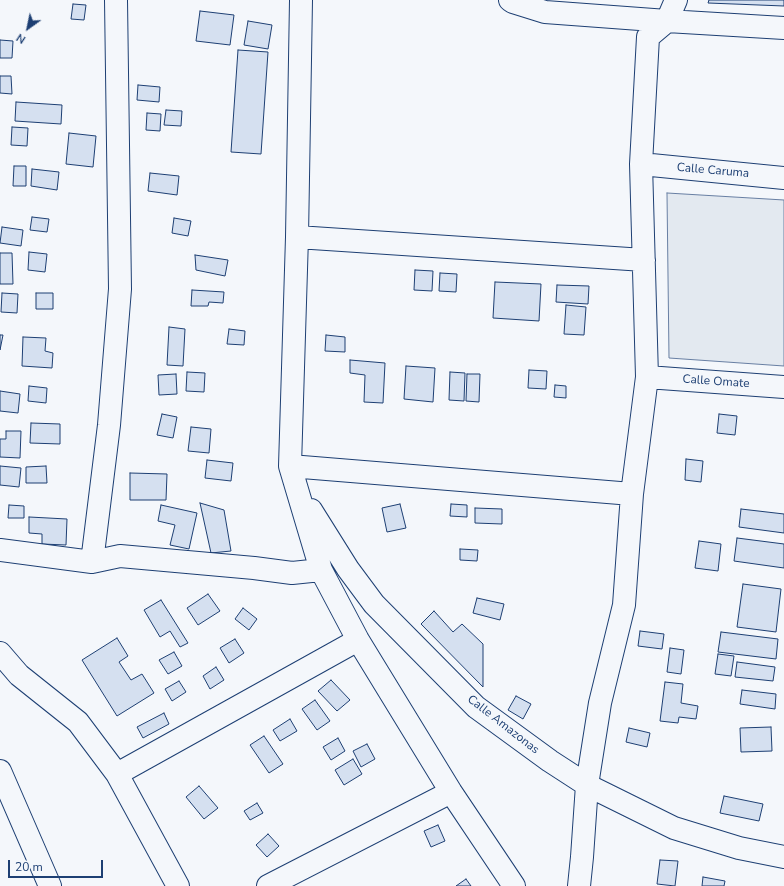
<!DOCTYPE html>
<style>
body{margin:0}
#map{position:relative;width:784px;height:886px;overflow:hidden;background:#f4f7fb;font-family:"Nunito Sans",sans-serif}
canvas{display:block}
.north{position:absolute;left:8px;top:8px;width:40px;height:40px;-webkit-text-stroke:3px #f4f7fb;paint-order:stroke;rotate:213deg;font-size:11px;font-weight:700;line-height:16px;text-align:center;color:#1d3f73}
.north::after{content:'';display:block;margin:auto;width:14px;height:18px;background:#1d3f73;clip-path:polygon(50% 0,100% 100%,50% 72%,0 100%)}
.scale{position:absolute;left:8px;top:860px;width:95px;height:18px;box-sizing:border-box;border:2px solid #1d3f73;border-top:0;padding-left:5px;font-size:12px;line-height:14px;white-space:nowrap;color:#1d3f73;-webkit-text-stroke:3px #f4f7fb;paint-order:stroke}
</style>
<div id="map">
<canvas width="784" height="886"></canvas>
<div class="north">N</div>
<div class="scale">20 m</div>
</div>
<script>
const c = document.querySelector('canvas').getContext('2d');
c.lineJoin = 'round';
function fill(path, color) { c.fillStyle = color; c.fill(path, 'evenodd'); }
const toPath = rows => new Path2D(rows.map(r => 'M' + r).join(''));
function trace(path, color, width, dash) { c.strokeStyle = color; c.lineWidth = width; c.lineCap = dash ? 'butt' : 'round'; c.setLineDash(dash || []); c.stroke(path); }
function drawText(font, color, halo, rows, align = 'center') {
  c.font = font + ' "Nunito Sans",sans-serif'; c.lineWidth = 3; c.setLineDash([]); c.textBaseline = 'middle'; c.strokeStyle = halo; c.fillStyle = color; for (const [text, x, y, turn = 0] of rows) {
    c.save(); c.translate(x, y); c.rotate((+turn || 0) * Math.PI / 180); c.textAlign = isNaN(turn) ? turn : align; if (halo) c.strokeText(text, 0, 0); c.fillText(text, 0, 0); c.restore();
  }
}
const green = toPath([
 [667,193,784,200,784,366,669,358,667,193]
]);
fill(green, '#e3e9f0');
trace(green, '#687fa3', 1);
const building = toPath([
 [709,0,784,0,784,6,708,3,709,0],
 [73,4,86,5,84,20,71,19,73,4],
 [200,11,234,15,230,45,196,41,200,11],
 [248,21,272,25,268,49,244,45,248,21],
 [0,40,13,41,12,58,0,58,0,40],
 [238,50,268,52,261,154,231,152,238,50],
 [0,76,11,76,12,94,0,93,0,76],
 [138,85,160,87,159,102,137,100,138,85],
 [16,102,62,105,61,124,15,121,16,102],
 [166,110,182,111,181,126,164,125,166,110],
 [147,113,161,114,160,131,146,130,147,113],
 [12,127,28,128,27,146,11,145,12,127],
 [69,133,96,136,93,167,66,164,69,133],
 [14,166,26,166,26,186,13,186,14,166],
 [32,169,59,172,57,190,31,186,32,169],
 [150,173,179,176,177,195,148,191,150,173],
 [32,217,49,219,47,232,30,230,32,217],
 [174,218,191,221,188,236,172,233,174,218],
 [2,227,23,230,21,246,0,243,2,227],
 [29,252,47,254,45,272,28,270,29,252],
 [0,253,12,253,13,284,0,284,0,253],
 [195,255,228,260,225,276,196,270,195,255],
 [415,270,433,271,432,291,414,290,415,270],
 [440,273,457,274,456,292,439,291,440,273],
 [495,282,541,284,539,321,493,318,495,282],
 [557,285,589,286,588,304,556,302,557,285],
 [192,290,224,292,223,303,209,302,208,306,191,306,192,290],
 [2,293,18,294,17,313,1,312,2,293],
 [36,293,53,293,53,309,36,309,36,293],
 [566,305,586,307,584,335,564,334,566,305],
 [169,327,185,329,183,366,167,365,169,327],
 [229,329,245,331,244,345,227,344,229,329],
 [0,335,3,335,0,350,0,335],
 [326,335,345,337,345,352,325,351,326,335],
 [23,337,46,338,45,351,53,353,52,368,22,366,23,337],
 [350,360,385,363,383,403,364,402,365,375,350,373,350,360],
 [406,366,435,368,433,402,404,399,406,366],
 [529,370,547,371,546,389,528,388,529,370],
 [187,372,205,373,204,392,186,391,187,372],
 [450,372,465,373,464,401,449,400,450,372],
 [176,374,177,394,159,395,158,375,176,374],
 [467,374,480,374,479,402,466,401,467,374],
 [555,385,566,386,566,398,554,397,555,385],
 [29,386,47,388,46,403,28,401,29,386],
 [0,391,20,394,18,413,0,411,0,391],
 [162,414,177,417,173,438,157,435,162,414],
 [719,414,737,416,735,435,717,433,719,414],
 [31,423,60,424,60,444,30,443,31,423],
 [191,427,211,429,209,453,188,451,191,427],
 [6,431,21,431,20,458,0,457,0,439,6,439,6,431],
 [686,459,703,461,701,482,685,480,686,459],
 [207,460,233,463,231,481,205,478,207,460],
 [0,466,21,468,19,487,0,485,0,466],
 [46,466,47,483,26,483,26,467,46,466],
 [130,473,167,474,166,500,130,500,130,473],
 [200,503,224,510,231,551,211,553,200,503],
 [400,504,406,528,387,532,382,508,400,504],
 [451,504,467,505,467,517,450,516,451,504],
 [9,505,24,506,24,518,8,518,9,505],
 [161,505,197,513,189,549,170,545,175,525,158,521,161,505],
 [475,508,502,509,502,524,475,523,475,508],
 [741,509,784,514,784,533,739,527,741,509],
 [29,517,67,519,66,545,42,544,42,534,29,533,29,517],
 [737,538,784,544,784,568,734,561,737,538],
 [699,541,721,544,718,571,695,568,699,541],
 [460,549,478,550,477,561,460,560,460,549],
 [743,584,781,589,776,632,737,627,743,584],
 [208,594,220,611,198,625,187,608,208,594],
 [477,598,504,604,500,620,473,613,477,598],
 [161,600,188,643,180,647,170,631,160,637,144,610,161,600],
 [243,608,257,619,249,630,235,619,243,608],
 [434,611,453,632,462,624,483,644,483,687,421,624,434,611],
 [640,631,664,634,662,649,638,646,640,631],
 [721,632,778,639,776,659,718,652,721,632],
 [117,638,128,656,119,662,131,680,142,674,154,693,117,716,82,660,117,638],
 [235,639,244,653,229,663,220,648,235,639],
 [670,648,684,650,681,674,667,672,670,648],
 [174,652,182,666,168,674,159,660,174,652],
 [718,654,734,656,731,676,715,674,718,654],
 [737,662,775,667,773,681,735,677,737,662],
 [216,667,224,680,210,689,203,676,216,667],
 [331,680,350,700,337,711,318,691,331,680],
 [179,681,186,692,172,701,165,689,179,681],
 [665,682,683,684,681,703,698,706,696,719,679,717,678,723,660,721,665,682],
 [742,690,776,694,775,709,740,704,742,690],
 [516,696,531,704,523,719,508,710,516,696],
 [315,700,330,721,317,730,302,709,315,700],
 [164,713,169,724,143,738,137,727,164,713],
 [290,719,297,731,280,741,273,730,290,719],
 [771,727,772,751,741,752,740,728,771,727],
 [629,728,650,733,647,747,626,742,629,728],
 [264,736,283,764,269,773,250,745,264,736],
 [338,738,345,751,331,760,323,747,338,738],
 [367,744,375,759,361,767,353,751,367,744],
 [353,759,362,774,344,785,335,770,353,759],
 [199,786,218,808,204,819,186,797,199,786],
 [724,796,763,804,759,821,720,813,724,796],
 [257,803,263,813,250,820,244,811,257,803],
 [438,825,445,841,431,847,424,831,438,825],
 [268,834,279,846,267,857,256,845,268,834],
 [660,860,678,861,675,886,657,884,660,860],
 [703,877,725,881,724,886,702,886,703,877],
 [466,879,471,886,456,886,466,879]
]);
fill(building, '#d5e0f0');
trace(building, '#1d3f73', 1);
const minor = toPath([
 [301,0,297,237,290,466,321,570,358,640,451,792,514,886],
 [510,0,513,2,545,12,667,21,784,28],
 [641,164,784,178],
 [297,237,644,260],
 [647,377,784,387],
 [290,466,632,494],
 [311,510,348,569,374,604,476,707,550,761,587,785,674,828,739,848,784,857],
 [0,550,92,562,120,556,254,568,292,573,321,570],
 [92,562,109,425,120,289,116,0],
 [0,653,19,675,78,722,117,774,178,886],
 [0,771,50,886],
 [117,774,358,640],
 [268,886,451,792],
 [579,886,582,857,587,785,600,703,624,605,632,494,647,377,641,164,648,37,667,21,676,0]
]);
trace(minor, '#1d3f73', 24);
trace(minor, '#f4f7fb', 22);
drawText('12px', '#1d3f73', '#f4f7fb', [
 ["Calle Caruma",713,171,5],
 ["Calle Omate",716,382,4],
 ["Calle Amazonas",503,725,38]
]);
</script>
